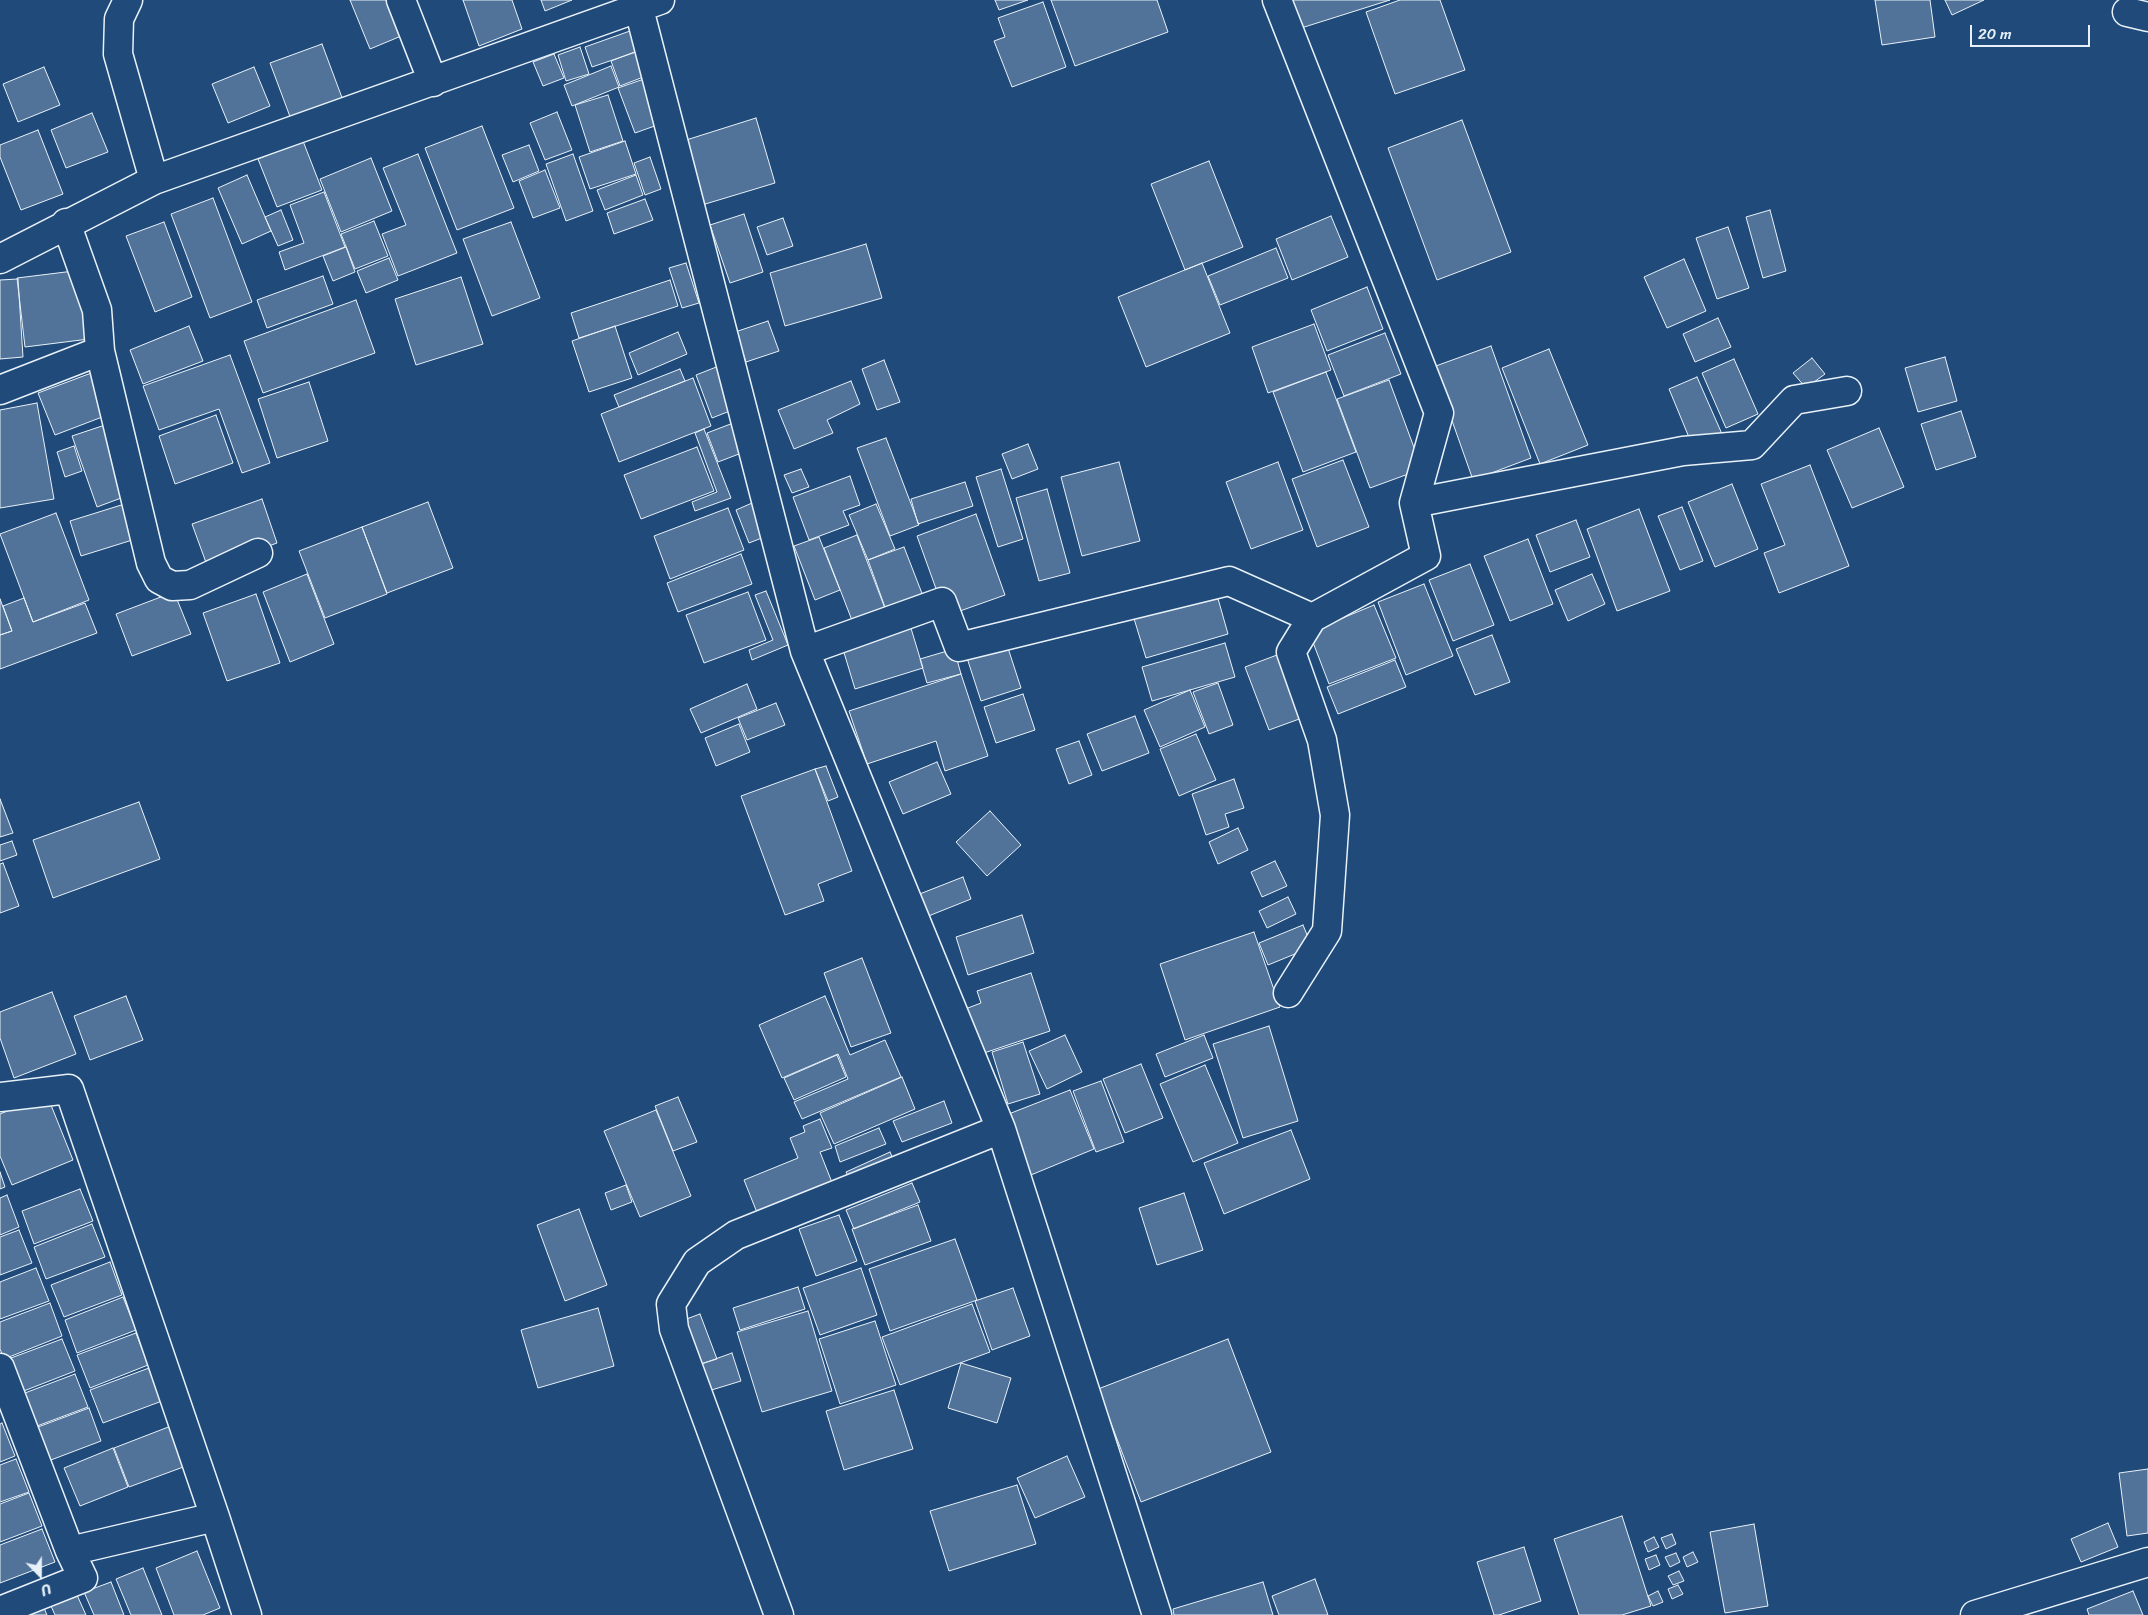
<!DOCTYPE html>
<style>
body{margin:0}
#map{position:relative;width:2148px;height:1615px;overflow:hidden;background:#1f4a7a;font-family:Sriracha,sans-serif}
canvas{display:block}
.north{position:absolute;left:15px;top:1550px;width:50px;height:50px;-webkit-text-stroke:4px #1f4a7a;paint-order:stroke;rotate:158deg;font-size:14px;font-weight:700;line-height:20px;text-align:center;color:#e8f1f8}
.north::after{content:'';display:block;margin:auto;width:18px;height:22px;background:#e8f1f8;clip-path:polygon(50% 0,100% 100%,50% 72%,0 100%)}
.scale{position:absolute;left:1970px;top:25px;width:120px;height:22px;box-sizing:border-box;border:2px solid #e8f1f8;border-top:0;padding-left:6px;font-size:15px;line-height:18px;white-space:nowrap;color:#e8f1f8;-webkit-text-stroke:4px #1f4a7a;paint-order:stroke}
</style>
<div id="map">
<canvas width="2148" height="1615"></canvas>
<div class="north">U</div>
<div class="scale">20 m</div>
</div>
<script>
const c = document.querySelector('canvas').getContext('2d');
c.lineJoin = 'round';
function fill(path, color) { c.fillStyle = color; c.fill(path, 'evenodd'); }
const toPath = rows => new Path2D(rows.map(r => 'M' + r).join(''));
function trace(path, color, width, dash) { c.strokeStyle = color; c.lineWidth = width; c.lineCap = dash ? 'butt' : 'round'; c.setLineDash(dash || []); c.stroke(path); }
const building = toPath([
 [350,0,392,0,406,34,370,49,350,0],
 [463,0,512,0,522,29,479,46,463,0],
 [541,0,572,0,545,11,541,0],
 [995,0,1028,0,999,10,995,0],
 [1051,0,1157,0,1168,32,1075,66,1051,0],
 [1289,0,1390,0,1298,29,1289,0],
 [1400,0,1440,0,1465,70,1395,94,1366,12,1400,0],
 [1875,0,1930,0,1935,37,1882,45,1875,0],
 [1945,0,1984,0,1952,15,1945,0],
 [1043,2,1066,67,1012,87,994,41,1005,37,998,18,1043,2],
 [630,31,636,52,592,67,585,47,630,31],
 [322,44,344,103,292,122,270,63,322,44],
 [580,47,589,74,566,81,558,55,580,47],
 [637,51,646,76,620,86,611,61,637,51],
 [554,54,564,78,543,86,533,62,554,54],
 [611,66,619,87,572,106,564,85,611,66],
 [44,67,60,105,18,122,3,84,44,67],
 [254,67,270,106,228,123,212,84,254,67],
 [647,78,663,123,635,133,618,88,647,78],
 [608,95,623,141,590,152,575,105,608,95],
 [557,112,572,150,545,160,530,123,557,112],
 [92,113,108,152,66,168,51,130,92,113],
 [756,118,775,183,702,205,683,141,756,118],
 [1462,120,1511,252,1437,280,1388,148,1462,120],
 [482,126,514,208,457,230,425,148,482,126],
 [38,130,63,194,21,210,0,157,0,145,38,130],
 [303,141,322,190,277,207,258,159,303,141],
 [625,141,636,174,590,189,579,157,625,141],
 [529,145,539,171,513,182,502,155,529,145],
 [418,154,457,253,398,276,382,234,406,225,383,168,418,154],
 [573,154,593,211,566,221,546,164,573,154],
 [650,157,661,189,645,195,634,163,650,157],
 [371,158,392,211,341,232,320,179,371,158],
 [1209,161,1243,247,1185,270,1151,184,1209,161],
 [545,170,560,208,533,218,519,181,545,170],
 [247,175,271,231,242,244,218,188,247,175],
 [636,175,643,195,605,210,597,190,636,175],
 [324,192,345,247,285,270,279,252,304,243,290,205,324,192],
 [213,198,252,302,210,318,171,214,213,198],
 [645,199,653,220,614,234,607,213,645,199],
 [281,210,293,240,278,246,265,217,281,210],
 [1770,210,1786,271,1763,278,1746,217,1770,210],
 [744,214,763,272,730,283,710,225,744,214],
 [1331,216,1348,257,1292,280,1276,239,1331,216],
 [783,218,793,246,767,255,757,227,783,218],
 [374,221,388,256,355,269,341,234,374,221],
 [164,222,192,297,155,312,126,236,164,222],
 [511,222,540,298,492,316,463,239,511,222],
 [1728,227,1749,288,1717,299,1696,238,1728,227],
 [866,244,882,298,785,326,770,273,866,244],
 [346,247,355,272,333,281,323,256,346,247],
 [1276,248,1288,278,1220,305,1208,276,1276,248],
 [389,258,398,280,366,293,357,271,389,258],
 [1684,259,1706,311,1667,328,1644,277,1684,259],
 [686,263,699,303,682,308,669,268,686,263],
 [1202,263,1230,333,1146,367,1118,297,1202,263],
 [82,270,89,339,25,347,17,278,82,270],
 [323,276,333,304,267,328,257,300,323,276],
 [461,277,483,344,416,365,395,299,461,277],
 [18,279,23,357,0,359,0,280,18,279],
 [670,280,678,306,579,338,571,313,670,280],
 [1367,287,1383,329,1327,351,1311,310,1367,287],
 [356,300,375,353,263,393,244,341,356,300],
 [1718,318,1731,347,1695,362,1683,334,1718,318],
 [768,321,779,351,746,362,735,332,768,321],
 [1314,324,1331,370,1268,393,1252,347,1314,324],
 [189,326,203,361,143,384,130,350,189,326],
 [615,326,632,378,589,392,572,341,615,326],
 [678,332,687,354,638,375,629,353,678,332],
 [1385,333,1401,374,1344,396,1328,355,1385,333],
 [1491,346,1531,458,1473,480,1433,367,1491,346],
 [1549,349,1588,445,1540,464,1502,368,1549,349],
 [230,355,270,463,242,473,219,409,159,430,143,386,230,355],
 [1945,357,1957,401,1918,412,1905,368,1945,357],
 [1812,358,1825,374,1806,388,1793,373,1812,358],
 [1734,359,1758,414,1726,428,1702,373,1734,359],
 [884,360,900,402,877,410,862,369,884,360],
 [724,364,740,407,712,418,696,375,724,364],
 [680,369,685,381,619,407,614,395,680,369],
 [94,372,110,414,55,435,38,393,94,372],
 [1326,372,1356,452,1303,472,1273,392,1326,372],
 [1697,377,1722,434,1693,447,1669,389,1697,377],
 [693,378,711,426,619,462,601,414,693,378],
 [1389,380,1422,469,1370,488,1337,399,1389,380],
 [851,381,860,404,827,420,833,433,794,449,778,410,851,381],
 [309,382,328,441,277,458,258,399,309,382],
 [37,403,54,499,0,508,0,410,37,403],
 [1961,411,1976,457,1936,470,1921,424,1961,411],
 [216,415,233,463,175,484,159,436,216,415],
 [741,420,752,449,718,462,707,433,741,420],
 [108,424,132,494,97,507,72,436,108,424],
 [1879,428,1904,487,1852,508,1827,450,1879,428],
 [704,429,731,498,695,511,692,502,717,492,695,433,704,429],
 [886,438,919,525,890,536,857,448,886,438],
 [1028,444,1038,469,1012,479,1002,454,1028,444],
 [74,446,82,471,65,477,57,452,74,446],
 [697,447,714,491,641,519,624,475,697,447],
 [1343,460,1369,527,1317,547,1292,479,1343,460],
 [1119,462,1140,541,1082,556,1061,477,1119,462],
 [1278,462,1303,530,1251,549,1226,482,1278,462],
 [1810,465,1849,566,1779,593,1764,553,1785,545,1761,484,1810,465],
 [801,469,809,487,792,493,784,475,801,469],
 [1001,469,1023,539,998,547,976,477,1001,469],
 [850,476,860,505,843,511,849,525,809,540,793,497,850,476],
 [965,482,973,506,918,524,911,499,965,482],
 [1732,484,1758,549,1715,567,1688,502,1732,484],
 [1047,489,1070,573,1039,581,1016,498,1047,489],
 [262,499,277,543,208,568,192,524,262,499],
 [759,500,772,534,749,543,736,510,759,500],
 [131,502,142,537,81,556,70,521,131,502],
 [428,502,453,568,387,593,362,527,428,502],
 [876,504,895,549,868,560,849,515,876,504],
 [1682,507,1703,561,1680,570,1658,516,1682,507],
 [728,508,744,550,670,579,654,536,728,508],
 [1639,509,1670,591,1617,611,1587,529,1639,509],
 [56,513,89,600,33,622,0,534,56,513],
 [976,514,1005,595,960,611,953,592,939,597,917,536,976,514],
 [1576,520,1590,557,1550,572,1536,535,1576,520],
 [362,527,387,594,325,618,299,551,362,527],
 [857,535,886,611,853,623,824,548,857,535],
 [819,537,840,590,815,600,794,546,819,537],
 [1528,539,1553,604,1510,621,1484,556,1528,539],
 [904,547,923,596,886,610,868,560,904,547],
 [741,554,752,584,678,612,667,583,741,554],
 [1470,564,1494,625,1453,641,1429,580,1470,564],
 [307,574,334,644,290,662,263,592,307,574],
 [1592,574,1605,604,1568,621,1555,590,1592,574],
 [1424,584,1453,656,1406,675,1378,602,1424,584],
 [1215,588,1228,634,1146,658,1132,612,1215,588],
 [766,591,788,645,752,660,749,650,773,640,755,595,766,591],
 [174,592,191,634,132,656,116,614,174,592],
 [748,592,766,640,704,663,686,615,748,592],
 [256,594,280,663,227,681,203,613,256,594],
 [24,598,33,622,85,603,97,633,0,669,0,635,12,631,3,606,24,598],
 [0,599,12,631,0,635,0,599],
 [1374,605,1396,658,1329,684,1309,632,1374,605],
 [910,625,923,668,855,689,842,646,910,625],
 [1492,635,1510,682,1475,695,1456,649,1492,635],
 [1225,643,1235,677,1152,701,1142,667,1225,643],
 [1007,645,1021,688,981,701,967,658,1007,645],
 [954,649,961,674,927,683,920,659,954,649],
 [1277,655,1302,718,1269,730,1245,667,1277,655],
 [1395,660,1406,687,1338,714,1327,687,1395,660],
 [961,674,988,756,945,771,936,741,867,764,849,711,961,674],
 [1218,683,1233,725,1209,734,1193,692,1218,683],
 [747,684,757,709,701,733,690,709,747,684],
 [1190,690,1205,727,1160,747,1144,710,1190,690],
 [1023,694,1035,730,996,743,984,707,1023,694],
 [776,703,785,725,747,740,738,718,776,703],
 [1135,716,1149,753,1102,771,1087,734,1135,716],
 [739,724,750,752,716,766,705,738,739,724],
 [1196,734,1216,780,1179,796,1160,749,1196,734],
 [1079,741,1092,775,1069,784,1056,749,1079,741],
 [937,762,951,794,903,814,889,782,937,762],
 [826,766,838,797,828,801,815,769,826,766],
 [815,769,852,871,818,884,824,901,785,915,741,796,815,769],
 [1234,779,1244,808,1225,814,1229,827,1206,835,1192,794,1234,779],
 [0,799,13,833,0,837,0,799],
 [139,802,160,859,53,898,33,840,139,802],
 [990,811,1021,845,987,876,956,842,990,811],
 [1238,828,1248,850,1218,864,1209,842,1238,828],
 [12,841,17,855,0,861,0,845,12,841],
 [1275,861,1287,886,1262,897,1251,872,1275,861],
 [3,863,19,906,0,913,0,864,3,863],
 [963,877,971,899,921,919,912,897,963,877],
 [1288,897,1296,914,1267,928,1259,911,1288,897],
 [1022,915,1034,953,968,975,956,937,1022,915],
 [1303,925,1312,947,1268,965,1259,943,1303,925],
 [1254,932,1280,1007,1185,1040,1160,964,1254,932],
 [862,958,891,1033,851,1047,824,973,862,958],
 [1031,973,1050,1031,975,1056,960,1011,981,1003,977,991,1031,973],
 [52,992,76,1054,14,1078,0,1038,0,1012,52,992],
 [126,996,143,1040,90,1060,74,1016,126,996],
 [825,996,850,1055,885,1040,901,1077,802,1119,794,1102,848,1079,838,1054,782,1078,759,1025,825,996],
 [1269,1026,1298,1121,1243,1138,1213,1044,1269,1026],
 [1065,1035,1082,1072,1047,1089,1029,1051,1065,1035],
 [1204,1035,1213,1058,1165,1077,1156,1054,1204,1035],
 [1023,1042,1040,1094,1008,1104,992,1052,1023,1042],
 [837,1055,846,1077,794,1100,784,1078,837,1055],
 [1141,1064,1163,1118,1125,1133,1103,1079,1141,1064],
 [1205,1065,1238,1143,1193,1162,1160,1084,1205,1065],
 [902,1077,915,1109,834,1144,820,1113,902,1077],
 [1101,1081,1124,1142,1096,1152,1073,1091,1101,1081],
 [1070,1090,1094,1149,1026,1177,1001,1117,1070,1090],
 [47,1095,73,1160,12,1185,0,1156,0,1114,47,1095],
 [678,1097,697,1142,673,1151,655,1106,678,1097],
 [944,1101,952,1123,902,1142,893,1121,944,1101],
 [656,1110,691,1196,640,1217,604,1131,656,1110],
 [820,1119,832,1148,820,1152,833,1185,758,1215,744,1180,798,1158,790,1138,805,1132,803,1126,820,1119],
 [879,1128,886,1144,840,1162,835,1146,879,1128],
 [1291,1130,1310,1179,1224,1214,1204,1163,1291,1130],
 [890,1152,895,1163,851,1182,846,1172,890,1152],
 [0,1172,5,1187,0,1189,0,1172],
 [912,1183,920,1202,854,1229,846,1210,912,1183],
 [626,1185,632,1202,611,1210,605,1193,626,1185],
 [80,1189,93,1221,34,1244,22,1211,80,1189],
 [1184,1193,1203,1250,1157,1265,1139,1208,1184,1193],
 [7,1195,19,1227,0,1235,0,1198,7,1195],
 [918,1205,931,1241,865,1265,852,1229,918,1205],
 [579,1209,607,1285,565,1301,537,1225,579,1209],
 [839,1215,857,1261,816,1276,799,1229,839,1215],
 [92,1224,105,1257,46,1279,34,1247,92,1224],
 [19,1230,32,1263,0,1275,0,1237,19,1230],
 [955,1239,977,1300,890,1331,869,1269,955,1239],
 [110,1262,122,1295,64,1317,51,1285,110,1262],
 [36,1268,49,1301,0,1319,0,1282,36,1268],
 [861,1268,877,1315,820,1335,803,1288,861,1268],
 [798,1287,805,1309,740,1330,733,1308,798,1287],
 [1013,1288,1030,1336,992,1350,975,1301,1013,1288],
 [123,1297,136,1330,77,1353,65,1320,123,1297],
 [50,1303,62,1336,4,1359,0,1349,0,1322,50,1303],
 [972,1304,990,1352,900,1385,882,1337,972,1304],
 [598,1308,614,1366,538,1388,521,1330,598,1308],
 [808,1311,832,1391,762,1412,737,1332,808,1311],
 [700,1314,717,1359,697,1365,681,1321,700,1314],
 [875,1321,896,1385,840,1404,819,1339,875,1321],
 [136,1333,148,1365,90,1388,77,1355,136,1333],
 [62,1339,75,1371,16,1394,3,1361,62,1339],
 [1228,1339,1271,1452,1141,1502,1098,1389,1228,1339],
 [732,1353,741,1381,705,1392,696,1366,732,1353],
 [961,1363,1011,1378,997,1423,948,1408,961,1363],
 [149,1368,162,1401,103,1423,90,1390,149,1368],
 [75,1374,88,1407,29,1429,17,1396,75,1374],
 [894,1390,913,1449,844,1470,826,1411,894,1390],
 [89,1408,101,1441,43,1463,30,1430,89,1408],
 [2,1423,15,1456,0,1462,0,1424,2,1423],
 [171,1426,186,1466,129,1487,114,1448,171,1426],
 [113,1448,128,1487,80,1506,64,1468,113,1448],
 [1067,1456,1085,1497,1035,1518,1017,1478,1067,1456],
 [16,1459,29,1492,0,1502,0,1465,16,1459],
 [2148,1469,2148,1533,2127,1536,2119,1473,2148,1469],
 [1017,1485,1036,1544,949,1571,930,1511,1017,1485],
 [29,1493,42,1526,0,1542,0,1504,29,1493],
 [1622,1516,1651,1606,1622,1615,1579,1615,1554,1539,1622,1516],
 [2108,1523,2118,1547,2081,1562,2071,1539,2108,1523],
 [1754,1524,1768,1606,1725,1613,1710,1532,1754,1524],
 [42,1529,55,1562,0,1583,0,1545,42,1529],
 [1672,1534,1676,1544,1666,1549,1661,1538,1672,1534],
 [1654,1537,1659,1547,1648,1552,1644,1542,1654,1537],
 [1524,1547,1541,1601,1499,1615,1494,1615,1477,1562,1524,1547],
 [197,1551,220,1608,203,1615,174,1615,156,1568,197,1551],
 [1693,1552,1698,1562,1687,1567,1683,1557,1693,1552],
 [1676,1553,1680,1562,1670,1567,1665,1557,1676,1553],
 [1656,1555,1660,1565,1649,1570,1645,1559,1656,1555],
 [143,1568,162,1615,131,1615,116,1579,143,1568],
 [1679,1571,1684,1581,1673,1585,1668,1576,1679,1571],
 [1315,1579,1328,1615,1279,1615,1272,1596,1315,1579],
 [111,1582,124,1615,94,1615,84,1592,111,1582],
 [1263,1582,1273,1615,1174,1615,1173,1609,1263,1582],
 [1678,1585,1683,1594,1672,1599,1668,1589,1678,1585],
 [1658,1591,1663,1602,1653,1606,1648,1596,1658,1591],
 [2133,1591,2143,1615,2089,1615,2087,1609,2133,1591],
 [77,1595,86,1615,55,1615,51,1606,77,1595],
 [44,1608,47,1615,26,1615,44,1608]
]);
fill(building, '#517399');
trace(building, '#e8f1f8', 1);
const street = toPath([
 [128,0,119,19,118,54,154,180],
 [401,0,433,82],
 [1277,0,1439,413,1414,503],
 [639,9,805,651,1001,1129,1157,1615],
 [2127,12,2148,17],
 [0,259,154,180,660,0],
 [100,351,151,563,159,579,172,586,190,585,258,553],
 [0,390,100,351,97,310,66,223],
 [805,651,942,602,959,647,1229,581,1312,618],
 [1288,993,1327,931,1335,815,1322,740,1291,652,1312,618,1426,556,1414,503,1683,451,1752,445,1794,400,1847,391],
 [0,1097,69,1089,215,1517],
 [0,1368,70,1551],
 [0,1611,83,1578,70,1551,215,1517,247,1615],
 [779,1615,674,1329,671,1304,697,1262,736,1235,1001,1129],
 [1975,1615,2148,1562]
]);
trace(street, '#e8f1f8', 31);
trace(street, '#1f4a7a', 28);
</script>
